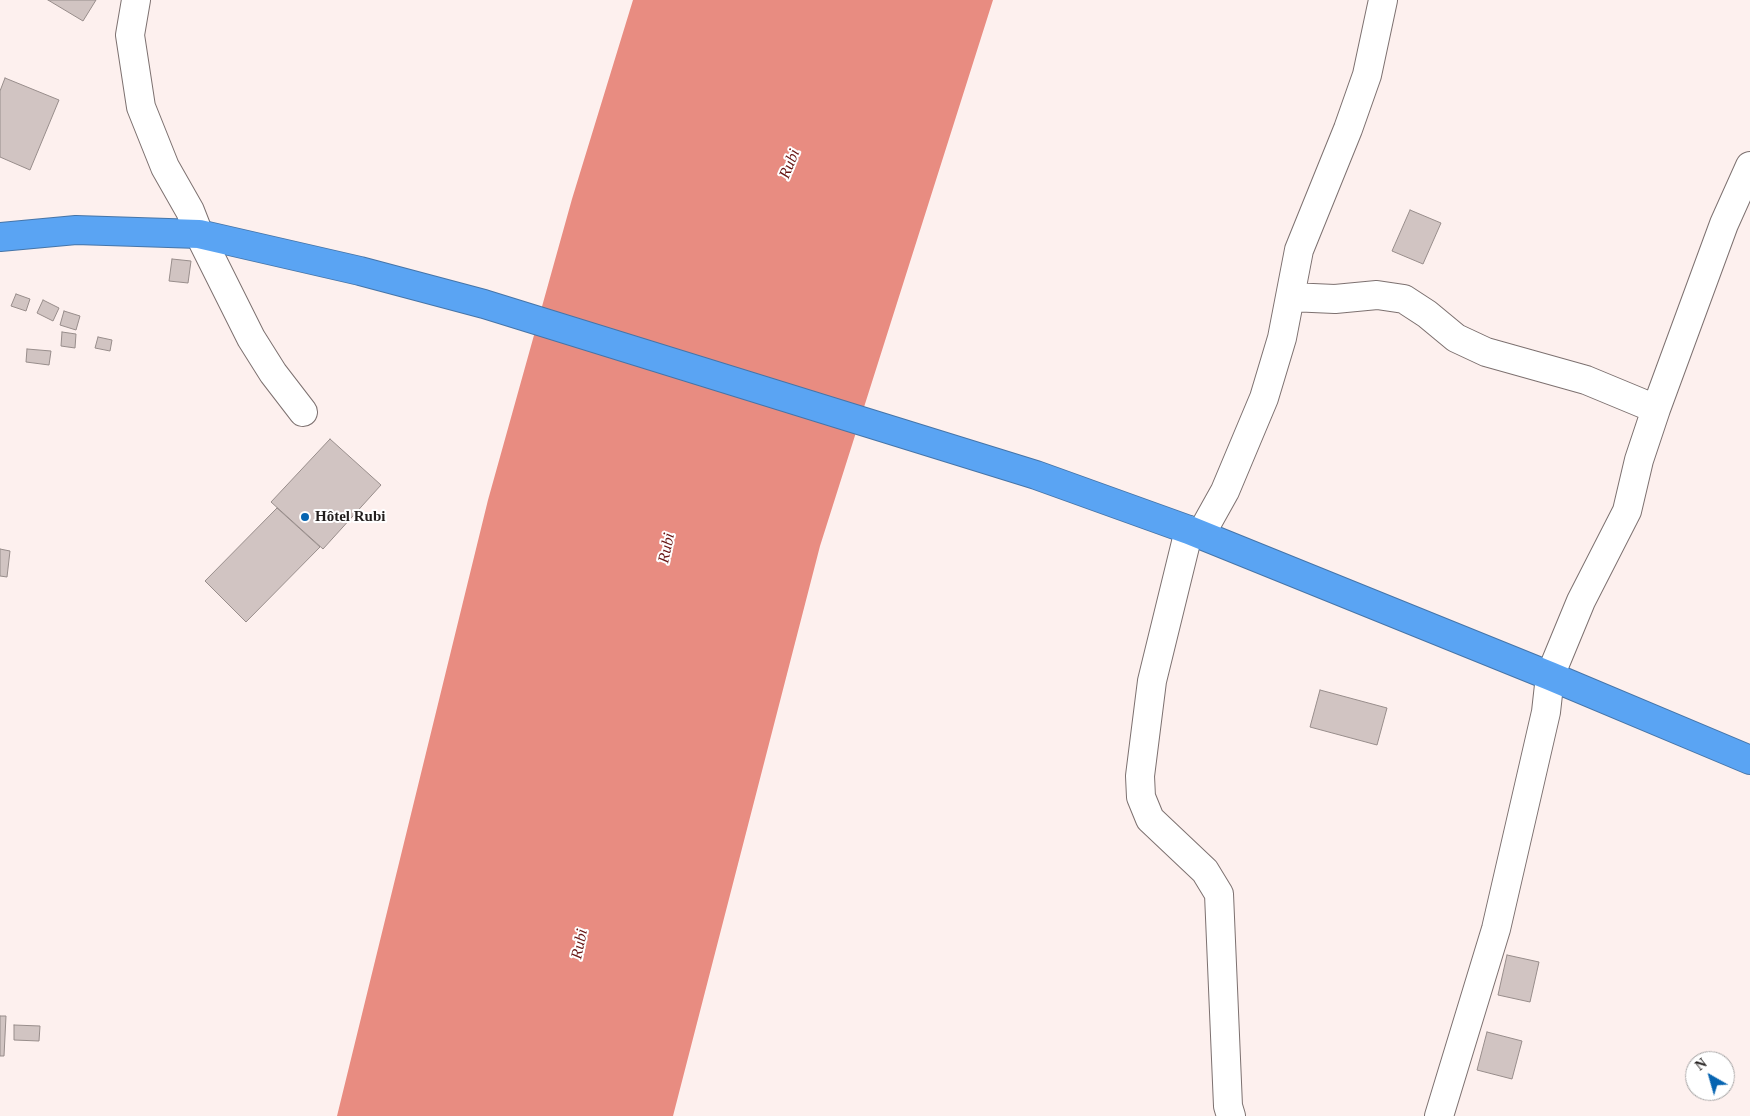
<!DOCTYPE html>
<meta charset="utf-8">
<style>
body{margin:0}
#map{position:relative;width:1750px;height:1116px;overflow:hidden;background:#fdf0ee;font-family:Georgia,serif}
canvas{display:block}
.north{position:absolute;left:1685px;top:1051px;width:50px;height:50px;box-sizing:border-box;background:#fff;border:1px solid #a7a5a5;border-radius:50%;rotate:322deg;font-size:14px;font-weight:700;line-height:20px;text-align:center;color:#221e1d}
.north::after{content:'';display:block;margin:auto;width:18px;height:22px;background:#0664b1;clip-path:polygon(50% 0,100% 100%,50% 72%,0 100%)}
</style>
<div id="map">
<canvas width="1750" height="1116"></canvas>
<div class="north">N</div>
</div>
<script>
const c = document.querySelector('canvas').getContext('2d');
c.lineJoin = 'round';
function fill(path, color) { c.fillStyle = color; c.fill(path, 'evenodd'); }
const toPath = rows => new Path2D(rows.map(r => 'M' + r).join(''));
function trace(path, color, width, dash) { c.strokeStyle = color; c.lineWidth = width; c.lineCap = dash ? 'butt' : 'round'; c.setLineDash(dash || []); c.stroke(path); }
function drawText(font, color, halo, rows, align = 'center') {
  c.font = font + ' Georgia,serif'; c.lineWidth = 4; c.setLineDash([]); c.textBaseline = 'middle'; c.strokeStyle = halo; c.fillStyle = color; for (const [text, x, y, turn = 0] of rows) {
    c.save(); c.translate(x, y); c.rotate((+turn || 0) * Math.PI / 180); c.textAlign = isNaN(turn) ? turn : align; if (halo) c.strokeText(text, 0, 0); c.fillText(text, 0, 0); c.restore();
  }
}
fill(toPath([
 [633,0,993,0,820,546,673,1116,337,1116,488,500,572,199]
]), '#e88c81');
const building = toPath([
 [48,0,96,0,83,21,48,0],
 [5,78,59,100,30,170,0,157,0,91,5,78],
 [1410,210,1441,223,1423,264,1392,251,1410,210],
 [172,259,191,261,188,283,169,281,172,259],
 [16,294,30,299,26,311,11,306,16,294],
 [43,300,59,308,53,321,37,313,43,300],
 [64,311,80,316,76,330,60,325,64,311],
 [62,332,76,334,75,348,61,346,62,332],
 [98,337,112,340,110,351,95,348,98,337],
 [27,349,51,351,49,365,26,362,27,349],
 [330,439,381,485,323,549,271,502,330,439],
 [277,508,320,547,246,622,205,581,277,508],
 [0,549,10,551,7,577,0,576,0,549],
 [1320,690,1387,708,1377,745,1310,727,1320,690],
 [1507,955,1539,962,1530,1002,1498,995,1507,955],
 [0,1016,6,1016,4,1056,0,1056,0,1016],
 [14,1025,40,1026,39,1041,14,1040,14,1025],
 [1487,1032,1522,1041,1512,1079,1477,1070,1487,1032]
]);
fill(building, '#d1c4c2');
trace(building, '#988d8b', 1);
const street = toPath([
 [136,0,130,35,141,107,165,167,190,211,199,234,251,338,273,373,303,412],
 [1290,297,1335,299,1377,295,1404,299,1427,314,1456,338,1486,352,1586,380,1656,409],
 [1189,530,1152,681,1140,776,1141,797,1150,819,1205,871,1219,894,1228,1106,1231,1116],
 [1201,534,1225,491,1264,398,1282,338,1299,250,1348,129,1367,75,1383,0],
 [1439,1116,1496,929,1546,712,1550,676,1581,601,1627,511,1639,460,1656,409,1724,224,1750,166]
]);
const highway = toPath([
 [0,237,76,230,199,234,360,271,484,304,1036,475,1189,530,1550,676,1750,760]
]);
trace(street, '#7d7170', 30);
trace(highway, '#4675a8', 30);
trace(street, '#fff', 28);
trace(highway, '#5aa4f3', 28);
for (const [x, y, r, color] of [
 [305,517,5,"#0664b1"]
]) { const dot = new Path2D(); dot.arc(x, y, r, 0, 2 * Math.PI); c.fillStyle = color; c.fill(dot); trace(dot, '#fff', 2); }
drawText('bold 15px', '#221e1d', '#fff', [
 ["Hôtel Rubi",315,517]
], 'left');
drawText('italic 16px', '#681614', '#fff', [
 ["Rubi",790,164,-68],
 ["Rubi",667,548,-78],
 ["Rubi",580,944,-78]
]);
</script>
